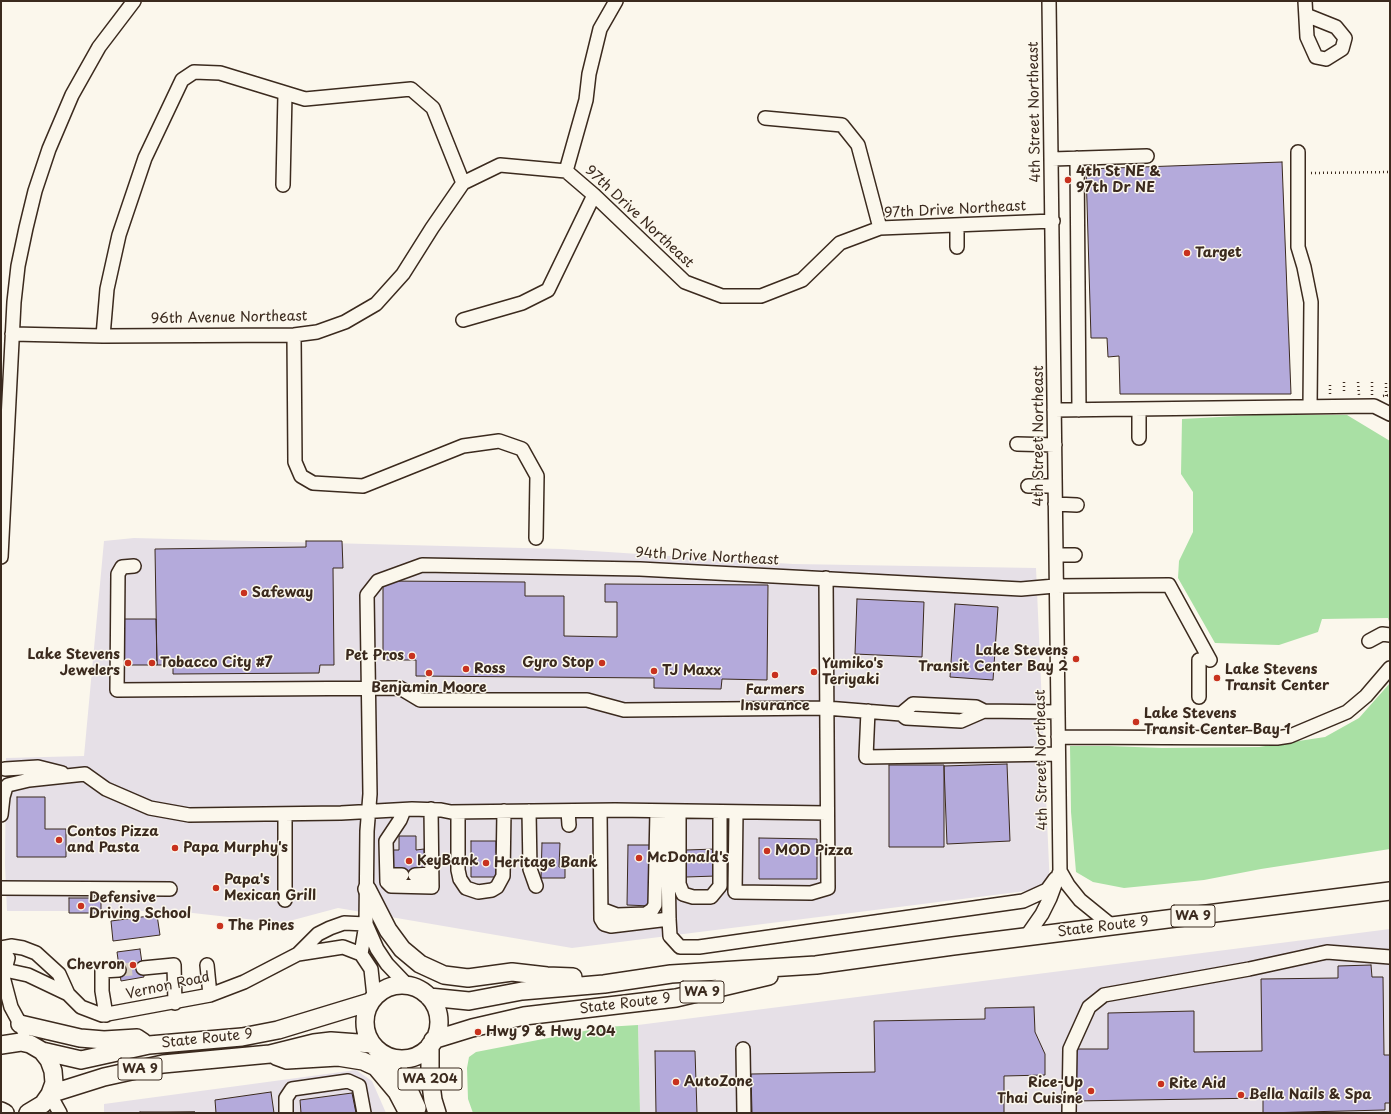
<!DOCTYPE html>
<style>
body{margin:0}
#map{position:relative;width:1391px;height:1114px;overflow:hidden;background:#fbf7ec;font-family:"Playpen Sans",sans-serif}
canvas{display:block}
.frame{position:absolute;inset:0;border:2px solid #3b2a1e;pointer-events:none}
</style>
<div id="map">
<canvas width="1391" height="1114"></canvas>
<div class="frame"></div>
</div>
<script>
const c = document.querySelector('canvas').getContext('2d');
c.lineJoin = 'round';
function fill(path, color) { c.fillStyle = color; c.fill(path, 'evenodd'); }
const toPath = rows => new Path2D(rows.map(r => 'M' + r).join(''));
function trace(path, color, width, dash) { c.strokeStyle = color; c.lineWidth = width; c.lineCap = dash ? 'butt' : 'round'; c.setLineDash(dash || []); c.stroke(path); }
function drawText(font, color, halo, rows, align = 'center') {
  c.font = font + ' "Playpen Sans",sans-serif'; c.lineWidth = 3; c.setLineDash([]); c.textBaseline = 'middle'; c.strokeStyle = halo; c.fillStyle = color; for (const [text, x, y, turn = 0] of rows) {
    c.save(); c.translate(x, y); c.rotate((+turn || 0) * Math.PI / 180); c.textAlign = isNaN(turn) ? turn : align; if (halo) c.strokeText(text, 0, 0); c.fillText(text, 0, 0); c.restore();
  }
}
fill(toPath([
 [134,538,562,549,793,564,1036,568,1050,888,572,948,338,908,282,923,175,911,7,911,5,865,6,758,84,756,104,541],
 [1390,929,1390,1113,640,1113,638,1025],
 [356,1070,372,1081,386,1113,104,1113,104,1104]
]), '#e6e0e7');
fill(toPath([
 [1256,415,1347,415,1390,441,1390,624,1388,618,1322,619,1318,632,1279,645,1215,643,1178,578,1179,561,1193,532,1193,492,1181,474,1182,419],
 [1390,683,1390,849,1261,869,1204,880,1124,888,1093,882,1076,872,1071,812,1070,746,1109,746,1162,748,1259,747,1325,737,1359,718],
 [638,1025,640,1113,473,1113,468,1099,467,1068,469,1057,476,1052,605,1027]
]), '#a9e0a4');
const building = toPath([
 [1282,162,1291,394,1120,394,1119,356,1108,357,1107,338,1091,338,1086,169,1282,162],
 [306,541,342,541,343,568,333,568,334,665,320,665,319,673,173,674,173,665,157,665,155,549,306,547,306,541],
 [383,581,525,582,525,596,564,596,564,636,617,637,617,602,605,602,605,584,768,585,767,680,722,679,721,689,654,688,654,678,416,676,416,660,383,660,383,581],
 [857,599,924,602,922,657,855,654,857,599],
 [955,604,998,607,993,680,950,677,955,604],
 [123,619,156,619,157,665,124,665,123,619],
 [1007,764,1010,841,947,844,944,766,1007,764],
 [889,765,944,765,944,847,889,847,889,765],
 [17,797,45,797,45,829,66,829,66,857,17,857,17,797],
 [399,836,416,836,416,850,424,849,425,868,415,868,415,877,402,877,402,868,391,868,390,850,399,850,399,836],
 [759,838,817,839,817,879,759,879,759,838],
 [471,841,496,841,496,853,502,853,502,864,496,864,496,877,471,877,471,841],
 [542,843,560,843,559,867,565,867,565,878,541,878,542,843],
 [628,845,652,845,651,906,627,905,628,845],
 [716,849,716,876,686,877,686,850,716,849],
 [69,898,101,898,101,913,69,913,69,898],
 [157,915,160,935,113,941,111,921,157,915],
 [140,949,144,977,121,981,117,952,140,949],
 [1371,965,1372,977,1383,977,1384,1055,1390,1055,1390,1103,1385,1103,1385,1110,1263,1113,1263,1098,1075,1101,1074,1049,1108,1049,1108,1013,1194,1011,1194,1052,1262,1051,1261,979,1338,978,1338,966,1371,965],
 [1034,1007,1035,1032,1045,1054,1045,1075,1004,1076,1004,1113,752,1113,751,1074,875,1072,874,1021,985,1019,985,1008,1034,1007],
 [655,1051,695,1051,697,1113,656,1113,655,1051],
 [271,1092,274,1113,216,1113,215,1100,271,1092],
 [352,1093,356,1113,301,1113,300,1100,352,1093],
 [140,1112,195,1112,140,1113,140,1112]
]);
fill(building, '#b4aadb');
trace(building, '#3b2a1e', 1);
trace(toPath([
 [119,970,143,968]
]), '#d5cec3', 13, [13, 6]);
const minor = toPath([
 [1305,1,1307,37,1316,57,1326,59,1342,49,1345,38,1336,27,1306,15],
 [765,118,842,125,858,145,880,228],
 [1298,152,1298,247,1304,267,1311,302,1310,407],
 [1077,158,1079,410],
 [1052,159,1147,156],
 [566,171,594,195,685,282,722,296,761,296,802,280,840,243,880,228,1053,221],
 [566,171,586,100,589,74,600,29,616,1],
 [283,185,285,94],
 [957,247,957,226],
 [463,320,522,303,548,290,594,195],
 [12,334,103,336,294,335,317,332,345,322,376,304,403,274,432,228,463,183,500,165,566,171],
 [294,335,295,462,301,476,313,483,363,486,463,446,499,441,522,449,537,476,536,538],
 [103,336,107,289,119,235,145,158,182,80,194,72,220,73,305,99,411,89,433,108,463,183],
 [1054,410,1374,406,1390,414],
 [1139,438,1139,409],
 [1017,444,1055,445],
 [1028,486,1055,486],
 [1055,504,1077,505],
 [1056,555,1075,555],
 [1,557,14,302,18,266,26,228,35,191,49,149,72,95,99,47,134,1],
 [134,566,122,567,118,574,117,690,400,688,420,700,587,700,624,710,826,708,901,714,906,718,961,721,984,711,1057,712],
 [1369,641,1382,634,1390,635],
 [1199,660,1199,697],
 [868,711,866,757,1058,754],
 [901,714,913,704,976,707,984,711],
 [1058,737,1277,738,1290,736,1347,712,1366,696,1390,668],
 [5,769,38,767,62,773],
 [8,785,29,780,85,774,106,789,150,808,189,815,341,813,412,809,441,810,451,812,615,810,827,813],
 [404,810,400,820,386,841,387,882,391,886,432,887,431,809],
 [529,811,530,869,536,886],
 [568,811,569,825],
 [600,811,601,919,604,924,611,926,669,919],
 [667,811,669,919,670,936,680,947,699,947,1023,901,1047,890,1055,879],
 [679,811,679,884,683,894,693,897,711,897,720,886,720,812],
 [458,812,458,870,460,879,466,888,478,892,492,890,497,887,503,876,504,811],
 [736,812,735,892,811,893,828,888,826,578],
 [285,814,285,900],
 [1,815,3,797,6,787],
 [1060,871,1068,885,1080,900,1112,926],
 [387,875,402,875],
 [415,875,431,874],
 [1,888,170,889],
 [601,909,617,915,646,914,652,910,655,905,657,811],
 [366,924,377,949,387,964,407,985],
 [1026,937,1042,914,1050,898,1060,871,1049,1],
 [1,948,11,946,23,948,36,953,59,974,68,994,81,1007,102,1015,210,995,244,982,298,954,318,934,330,928,344,923,366,924],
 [1,948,8,958,5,970,1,974],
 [298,954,343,947,361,954,371,969,374,997],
 [361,954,366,924,367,831,370,794,367,595,378,581,422,565,640,569,1021,589,1055,586,1169,585,1210,660],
 [207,965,210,995],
 [143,968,174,965,175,1003],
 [5,970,28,975,68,994],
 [2,973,11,1007,24,1031],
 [106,1015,102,991,102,971,119,970],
 [743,1049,744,1113],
 [50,1095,60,1113],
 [286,1113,286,1098,292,1089,348,1081,359,1086,364,1113],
 [1069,1113,1070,1049,1089,1007,1104,995,1249,969,1327,952,1390,957]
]);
const major = toPath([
 [367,889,388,930,402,949,420,964,444,975,468,978,512,972,547,976,573,977],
 '365 1022a37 37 0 1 1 74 0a37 37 0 1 1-74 0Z',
 [429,997,469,1001,522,991,604,984,671,974,816,965,953,946,1390,891],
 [20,1024,80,1038,104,1040,137,1038,143,1042],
 [433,1040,472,1028,524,1016,676,998,769,976],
 [1,1045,21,1042,30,1044,42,1051,49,1060,53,1071,54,1083,50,1094,43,1104,28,1113],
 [430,1045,430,1077,433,1100,437,1113],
 [42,1051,81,1060,149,1045,242,1037,278,1030,370,1002],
 [276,1056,287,1060,338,1057,363,1061,376,1067,397,1092,408,1113],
 [390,1057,403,1077,417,1108],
 [50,1094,104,1077,163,1064,270,1054,314,1043,331,1041,372,1044],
 [1,1111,5,1113]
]);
trace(minor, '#3b2a1e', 16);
trace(major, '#3b2a1e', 20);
trace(toPath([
 [1311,173,1390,172],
 [1344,382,1344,394],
 [1358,382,1359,395],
 [1372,382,1372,395],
 [1330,394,1330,383],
 [1383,396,1390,395],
 [1386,396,1386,382]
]), '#3b2a1e', 2.5, [1, 3]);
trace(minor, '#fbf7ec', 13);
trace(major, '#fbf7ec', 17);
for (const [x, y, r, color] of [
 [1068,180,4,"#c8321e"],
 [1187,253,4,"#c8321e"],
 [244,593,4,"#c8321e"],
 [412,656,4,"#c8321e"],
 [1076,659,4,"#c8321e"],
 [128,663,4,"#c8321e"],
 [152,663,4,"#c8321e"],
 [602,663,4,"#c8321e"],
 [466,669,4,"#c8321e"],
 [654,671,4,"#c8321e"],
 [814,672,4,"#c8321e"],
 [429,673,4,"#c8321e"],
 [775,675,4,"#c8321e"],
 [1217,678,4,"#c8321e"],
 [1136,722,4,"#c8321e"],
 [59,840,4,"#c8321e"],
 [175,848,4,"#c8321e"],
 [767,851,4,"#c8321e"],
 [639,858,4,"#c8321e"],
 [409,861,4,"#c8321e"],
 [486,863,4,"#c8321e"],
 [216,888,4,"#c8321e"],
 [81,906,4,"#c8321e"],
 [220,926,4,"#c8321e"],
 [133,965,4,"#c8321e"],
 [478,1032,4,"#c8321e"],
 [676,1082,4,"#c8321e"],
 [1161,1084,4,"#c8321e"],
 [1091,1091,4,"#c8321e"],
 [1241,1095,4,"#c8321e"]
]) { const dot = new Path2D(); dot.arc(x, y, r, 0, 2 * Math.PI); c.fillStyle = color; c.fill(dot); trace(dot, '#fbf7ec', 1.5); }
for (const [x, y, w] of [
 [1193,916,44],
 [702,992,44],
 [140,1069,44],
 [430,1079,64]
]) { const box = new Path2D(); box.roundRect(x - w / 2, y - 11, w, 22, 3); c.fillStyle = '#fbf7ec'; c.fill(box); trace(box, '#3b2a1e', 1); }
drawText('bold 13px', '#3b2a1e', null, [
 ["WA 9",1193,916],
 ["WA 9",702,992],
 ["WA 9",140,1069],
 ["WA 204",430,1079]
]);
drawText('14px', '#3b2a1e', '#fbf7ec', [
 ["4th Street Northeast",1035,112,-91],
 ["97th Drive Northeast",955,210,-3],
 ["97th Drive Northeast",639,217,43],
 ["96th Avenue Northeast",229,318,-1],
 ["4th Street Northeast",1039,436,-90],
 ["94th Drive Northeast",707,557,3],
 ["4th Street Northeast",1042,760,-91],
 ["State Route 9",1103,927,-7],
 ["Vernon Road",168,986,-12],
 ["State Route 9",625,1004,-7],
 ["State Route 9",207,1039,-6]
]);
drawText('bold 14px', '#3b2a1e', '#fbf7ec', [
 ["4th St NE &",1076,172],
 ["97th Dr NE",1076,188],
 ["Target",1195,253],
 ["Safeway",252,593],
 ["Lake Stevens",1068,651,"right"],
 ["Transit Center Bay 2",1068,667,"right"],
 ["Lake Stevens",120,655,"right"],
 ["Jewelers",120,671,"right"],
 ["Pet Pros",404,656,"right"],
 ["Tobacco City #7",160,663],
 ["Gyro Stop",594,663,"right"],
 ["Yumiko's",822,664],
 ["Teriyaki",822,680],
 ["Ross",474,669],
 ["Lake Stevens",1225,670],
 ["Transit Center",1225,686],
 ["TJ Maxx",662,671],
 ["Benjamin Moore",429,688,"center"],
 ["Farmers",775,690,"center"],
 ["Insurance",775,706,"center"],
 ["Lake Stevens",1144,714],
 ["Transit Center Bay 1",1144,730],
 ["Contos Pizza",67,832],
 ["and Pasta",67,848],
 ["Papa Murphy's",183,848],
 ["MOD Pizza",775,851],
 ["McDonald's",647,858],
 ["KeyBank",417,861],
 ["Heritage Bank",494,863],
 ["Papa's",224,880],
 ["Mexican Grill",224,896],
 ["Defensive",89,898],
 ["Driving School",89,914],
 ["The Pines",228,926],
 ["Chevron",125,965,"right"],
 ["Hwy 9 & Hwy 204",486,1032],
 ["AutoZone",684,1082],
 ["Rice-Up",1083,1083,"right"],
 ["Thai Cuisine",1083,1099,"right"],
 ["Rite Aid",1169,1084],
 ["Bella Nails & Spa",1249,1095]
], 'left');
</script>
